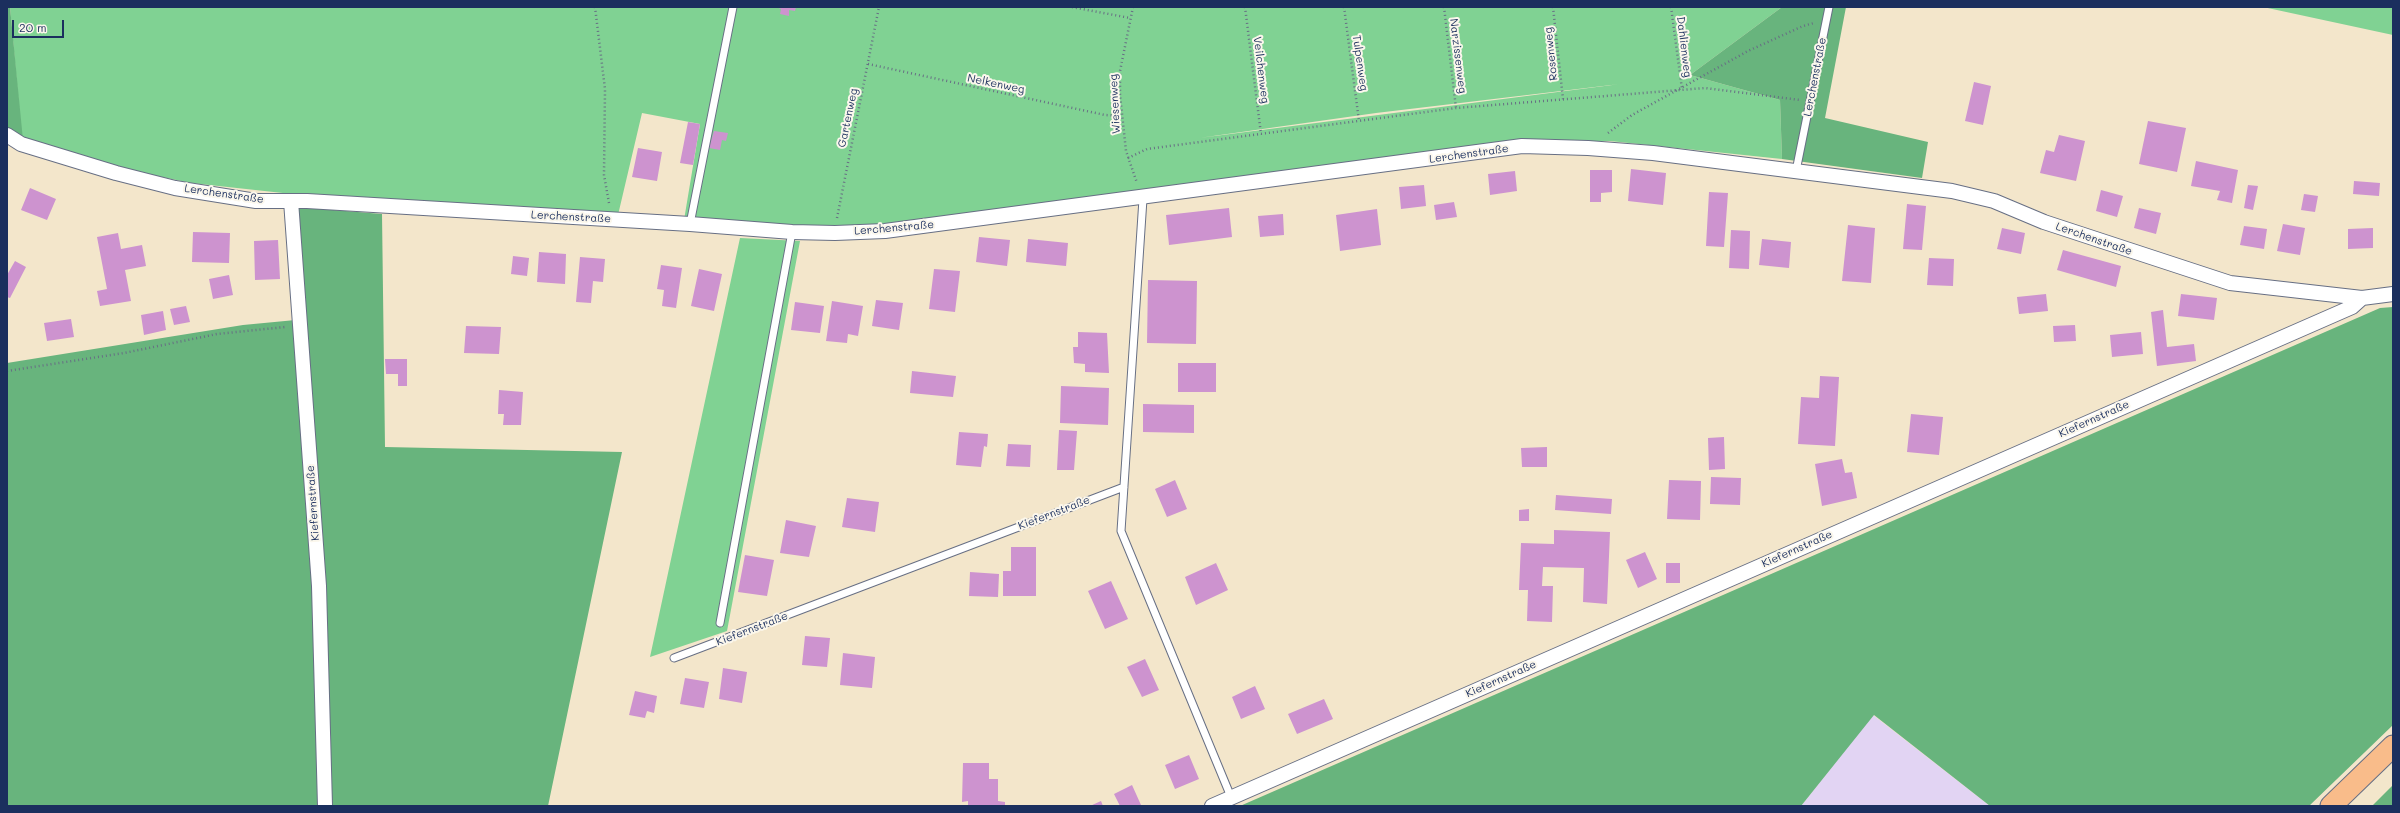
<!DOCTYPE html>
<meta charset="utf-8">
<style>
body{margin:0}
#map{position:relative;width:2400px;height:813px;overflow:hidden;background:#f3e6cb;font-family:Mali,sans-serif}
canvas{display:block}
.frame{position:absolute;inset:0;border:8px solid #1b2f5e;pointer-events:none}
.scale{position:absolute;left:12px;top:20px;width:52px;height:18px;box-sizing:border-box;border:2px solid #1b2f5e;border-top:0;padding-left:5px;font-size:12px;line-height:14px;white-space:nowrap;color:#1b2f5e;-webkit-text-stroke:3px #fbf7ec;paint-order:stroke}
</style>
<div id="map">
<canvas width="2400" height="813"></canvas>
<div class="frame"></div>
<div class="scale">20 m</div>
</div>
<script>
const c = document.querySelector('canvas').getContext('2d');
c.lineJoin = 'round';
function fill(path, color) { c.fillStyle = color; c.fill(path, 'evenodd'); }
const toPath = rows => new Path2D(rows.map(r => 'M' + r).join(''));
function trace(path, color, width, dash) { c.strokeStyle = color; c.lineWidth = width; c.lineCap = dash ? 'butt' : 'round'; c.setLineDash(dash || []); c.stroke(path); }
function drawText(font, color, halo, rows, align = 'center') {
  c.font = font + ' Mali,sans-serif'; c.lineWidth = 4; c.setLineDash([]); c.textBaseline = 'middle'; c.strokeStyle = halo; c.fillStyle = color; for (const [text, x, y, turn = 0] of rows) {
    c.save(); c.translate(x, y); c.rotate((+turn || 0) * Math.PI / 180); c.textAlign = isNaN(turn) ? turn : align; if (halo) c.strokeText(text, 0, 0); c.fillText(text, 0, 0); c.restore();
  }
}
fill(toPath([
 [1873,715,1990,806,1801,806]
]), '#e2d4f3');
fill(toPath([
 [10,7,1782,7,1690,75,1780,100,1782,159,1610,141,1524,141,888,224,828,229,684,220,700,124,642,113,618,215,292,194,191,183,123,169,22,139],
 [1620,84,1199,138,1376,113],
 [2263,7,2393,7,2393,35],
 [740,238,800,241,727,631,650,657]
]), '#80d293');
fill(toPath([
 [7,7,10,7,23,140,7,135],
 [1782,7,1846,7,1825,118,1928,142,1922,178,1782,159,1780,100,1690,75],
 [297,207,382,214,385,447,622,452,548,806,7,806,7,363,243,325,306,319],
 [2393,307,2393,725,2309,806,1990,806,1874,715,1801,806,1240,806,2380,308],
 [2393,785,2393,806,2372,806]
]), '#68b47d');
fill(toPath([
 [776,7,796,7,795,11,789,10,789,16,780,14,781,9],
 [1974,82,1991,86,1983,125,1965,121],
 [2148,121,2186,128,2177,172,2139,164],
 [688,122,700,124,693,165,680,163],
 [714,131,728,133,726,141,722,140,720,150,709,148],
 [2059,135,2085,141,2076,181,2040,173,2046,150,2054,152],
 [638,148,662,152,657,181,632,177],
 [2196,161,2238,170,2232,203,2217,200,2220,191,2191,186],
 [1631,169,1666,173,1663,205,1628,201],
 [1590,170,1612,170,1612,192,1601,193,1601,202,1590,202],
 [1515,171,1517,191,1490,195,1488,174],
 [2354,181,2380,183,2379,196,2353,194],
 [1424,185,1426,206,1401,209,1399,187],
 [2248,185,2258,186,2253,210,2244,208],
 [30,188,56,199,47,220,21,210],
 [2101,190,2123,196,2117,217,2096,211],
 [1709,192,1728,193,1724,247,1706,246],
 [2304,194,2318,196,2315,212,2301,210],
 [1454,202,1457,217,1436,220,1434,205],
 [1907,204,1926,206,1922,250,1903,249],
 [1229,208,1232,237,1169,245,1166,215],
 [2139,208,2161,213,2156,234,2134,228],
 [1377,209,1381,245,1340,251,1336,215],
 [1283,214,1284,235,1260,237,1258,216],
 [2283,224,2305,228,2300,255,2277,251],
 [1848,225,1875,228,1871,283,1842,281],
 [2244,226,2267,229,2264,249,2240,245],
 [2002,228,2025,233,2021,254,1997,249],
 [2373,228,2373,248,2348,249,2348,229],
 [1731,230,1750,231,1749,269,1729,268],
 [193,232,230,233,229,263,192,262],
 [118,233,121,249,142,245,146,266,125,270,131,301,100,306,97,291,107,289,97,237],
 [979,237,1010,240,1007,266,976,262],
 [1028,239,1068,243,1066,266,1026,262],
 [1762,239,1791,242,1789,268,1759,265],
 [278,240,280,279,255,280,254,241],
 [2063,250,2121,266,2116,287,2057,270],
 [539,252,566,254,565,284,537,282],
 [513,256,529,258,527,276,511,274],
 [580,257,605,259,603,282,593,281,591,303,576,302],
 [1929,258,1954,259,1953,286,1927,285],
 [15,261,26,267,10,298,7,297,7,275],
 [661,265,682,268,676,308,662,306,664,290,657,289],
 [699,269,722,274,714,311,691,306],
 [934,269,960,271,955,312,929,309],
 [229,275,233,295,213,299,209,279],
 [1148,280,1197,281,1196,344,1147,343],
 [2046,294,2048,311,2019,314,2017,297],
 [2181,294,2217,298,2214,320,2178,316],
 [876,300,903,303,899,330,872,326],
 [832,301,863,306,858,336,848,334,847,343,826,341],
 [795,302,824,306,820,333,791,330],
 [186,306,190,322,174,325,170,309],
 [2163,310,2167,347,2194,344,2196,361,2157,366,2151,312],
 [163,311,166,330,144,335,141,315],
 [71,319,74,337,47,341,44,323],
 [2075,325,2076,341,2054,342,2053,326],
 [466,326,501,327,499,354,464,353],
 [1078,332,1107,333,1109,373,1085,372,1085,364,1074,363,1073,347,1078,347],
 [2141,332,2143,354,2112,357,2110,335],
 [385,359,407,359,407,386,398,386,398,374,386,374],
 [1178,363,1216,363,1216,392,1178,392],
 [912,371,956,376,953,397,910,393],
 [1820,376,1839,377,1835,446,1798,444,1801,397,1819,398],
 [1061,386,1109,388,1108,425,1060,423],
 [499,390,523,392,521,425,503,425,504,414,498,414],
 [1143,404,1194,405,1194,433,1143,432],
 [1911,414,1943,417,1939,455,1907,452],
 [1059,430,1077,431,1074,470,1057,470],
 [959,432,988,434,987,447,984,446,981,467,956,465],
 [1724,437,1725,469,1709,470,1708,438],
 [1008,444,1031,445,1030,467,1006,466],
 [1547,447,1547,467,1522,467,1521,448],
 [1842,459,1845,473,1852,472,1857,498,1822,506,1815,464],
 [1711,477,1741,478,1740,505,1710,504],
 [1175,480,1187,509,1167,517,1155,489],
 [1669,480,1701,481,1700,520,1667,519],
 [1556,495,1612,499,1611,514,1555,510],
 [847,498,879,502,875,532,842,527],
 [1529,509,1529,521,1519,521,1519,510],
 [786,520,816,526,809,557,780,553],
 [1554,530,1610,532,1607,604,1583,602,1584,568,1543,567,1542,586,1553,586,1552,622,1527,621,1528,590,1519,590,1521,543,1554,544],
 [1011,547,1036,547,1036,596,1003,596,1003,571,1011,571],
 [1645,552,1657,579,1638,588,1626,560],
 [745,555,774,560,767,596,738,592],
 [1216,563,1228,590,1196,605,1185,577],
 [1666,563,1680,563,1680,583,1666,583],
 [970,572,999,574,998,597,969,596],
 [1111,581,1128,619,1105,629,1088,591],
 [805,636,830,638,827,667,802,665],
 [843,653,875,657,872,688,840,685],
 [1145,659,1159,690,1142,697,1127,667],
 [723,668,747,672,742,703,719,699],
 [685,678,709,682,704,708,680,704],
 [1255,686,1265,709,1241,719,1232,697],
 [635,691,657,696,654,713,647,711,645,718,629,715],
 [1324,699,1333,719,1297,734,1288,714],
 [1189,755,1199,779,1175,789,1165,765],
 [963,763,989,763,989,779,998,779,998,801,1005,802,1005,806,968,806,968,801,962,802],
 [1132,785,1141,805,1120,806,1114,794],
 [1101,801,1103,806,1090,806]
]), '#cd93cf');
const service = toPath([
 [1796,171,1829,7],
 [1143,199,1121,531,1231,797],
 [690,224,733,7],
 [720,623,792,232],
 [674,658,1124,487]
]);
const minor = toPath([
 [7,135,21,144,116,173,175,188,256,201,307,201,690,224,792,232,835,233,885,231,1522,146,1588,148,1653,153,1952,191,1994,201,2044,222,2230,283,2362,298,2393,294],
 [291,201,319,586,325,806],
 [1212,806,2352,307,2362,298]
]);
const primary = toPath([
 [2331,806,2393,746]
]);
trace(service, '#676f84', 9);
trace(minor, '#676f84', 16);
trace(primary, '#676f84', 23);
trace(toPath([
 [595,7,605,89,604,175,609,203],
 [1072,7,1130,18],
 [1133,7,1120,71,1120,95,1126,151,1137,183],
 [1245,7,1261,134],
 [1344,7,1359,121],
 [1444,7,1456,108],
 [1553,7,1563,99],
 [1671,7,1682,89],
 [868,64,1105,115,1122,116],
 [1608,133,1632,115,1748,51,1803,26,1814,23],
 [1128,158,1147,149,1456,108,1705,88,1800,100],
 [837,218,879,7],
 [7,371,124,353,217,334,285,327]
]), '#676f84', 2.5, [1, 3]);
trace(service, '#fff', 7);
trace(minor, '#fff', 14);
trace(primary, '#f9bc8a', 21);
drawText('11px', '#1b2f5e', '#fbf7ec', [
 ["Dahlienweg",1684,47,83],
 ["Rosenweg",1551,54,-96],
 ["Narzissenweg",1458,56,83],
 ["Tulpenweg",1360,63,82],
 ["Veilchenweg",1261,70,83],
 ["Lerchenstraße",1815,77,-79],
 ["Nelkenweg",996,84,12],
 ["Wiesenweg",1115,104,-93],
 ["Gartenweg",848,118,-78],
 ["Lerchenstraße",1469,154,-8],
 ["Lerchenstraße",224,194,8],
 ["Lerchenstraße",571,217,3],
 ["Lerchenstraße",894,228,-5],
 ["Lerchenstraße",2094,239,19],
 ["Kiefernstraße",2094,419,-24],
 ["Kiefernstraße",313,503,-94],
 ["Kiefernstraße",1054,513,-21],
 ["Kiefernstraße",1797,549,-24],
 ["Kiefernstraße",752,629,-21],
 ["Kiefernstraße",1501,679,-24]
]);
</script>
